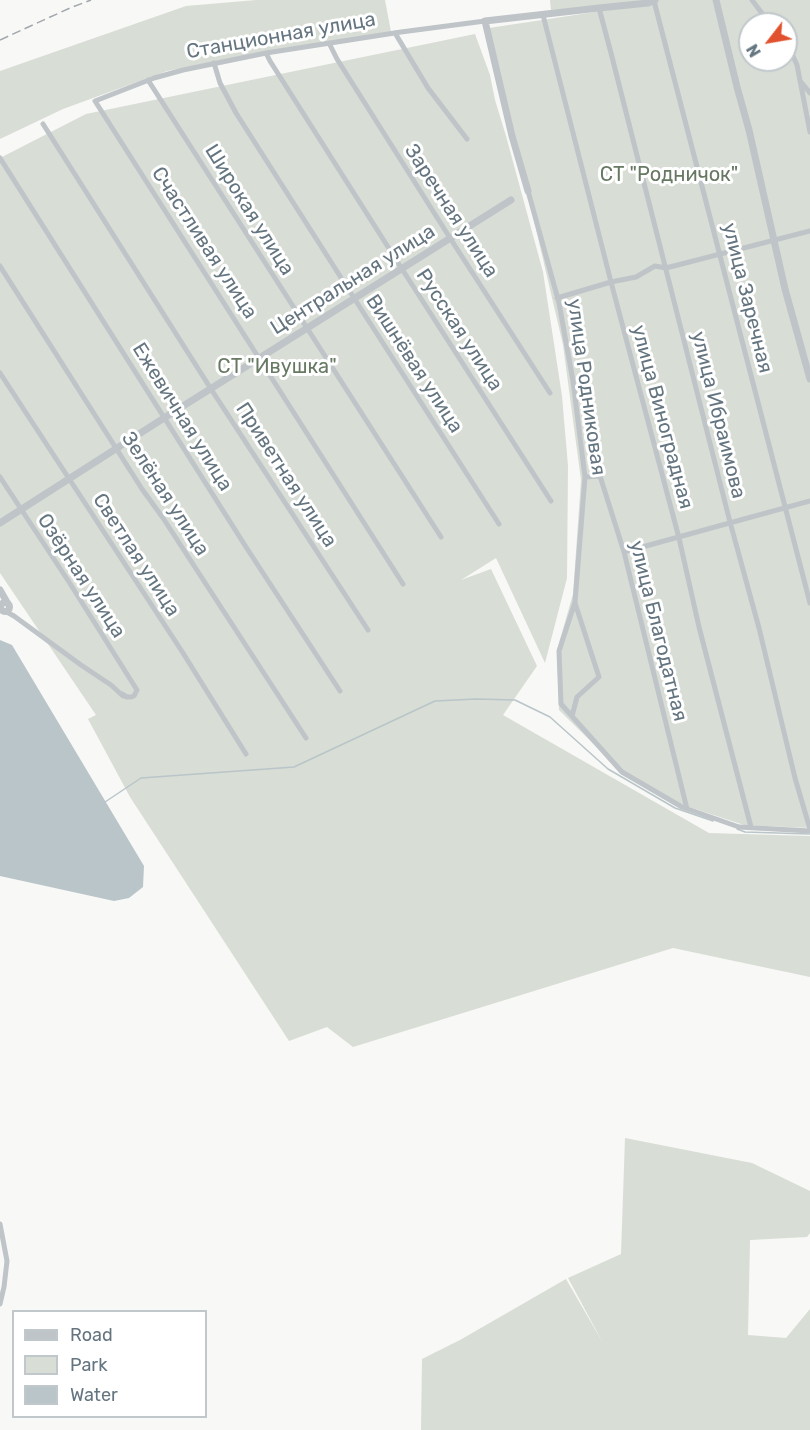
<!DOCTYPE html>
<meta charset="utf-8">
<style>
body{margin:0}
#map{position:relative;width:810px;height:1430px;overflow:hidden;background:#f8f8f6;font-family:Rubik,sans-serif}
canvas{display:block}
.legend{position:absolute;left:12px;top:1310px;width:195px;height:108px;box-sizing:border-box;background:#fff;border:2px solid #c1c8cc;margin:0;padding:8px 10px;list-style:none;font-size:18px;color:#647580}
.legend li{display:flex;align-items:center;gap:12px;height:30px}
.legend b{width:30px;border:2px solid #c1c8cc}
.north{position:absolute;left:738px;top:12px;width:60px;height:60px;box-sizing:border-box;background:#fff;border:2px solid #c1c8cc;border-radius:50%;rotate:239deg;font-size:16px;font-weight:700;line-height:24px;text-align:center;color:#647580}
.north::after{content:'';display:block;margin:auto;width:21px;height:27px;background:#e1512d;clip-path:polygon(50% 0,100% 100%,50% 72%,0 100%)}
</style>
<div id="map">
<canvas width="810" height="1430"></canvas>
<ul class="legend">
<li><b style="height:8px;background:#bfc4c8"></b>Road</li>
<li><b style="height:16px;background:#d8ddd5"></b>Park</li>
<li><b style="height:16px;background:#b9c5c9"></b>Water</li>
</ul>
<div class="north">N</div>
</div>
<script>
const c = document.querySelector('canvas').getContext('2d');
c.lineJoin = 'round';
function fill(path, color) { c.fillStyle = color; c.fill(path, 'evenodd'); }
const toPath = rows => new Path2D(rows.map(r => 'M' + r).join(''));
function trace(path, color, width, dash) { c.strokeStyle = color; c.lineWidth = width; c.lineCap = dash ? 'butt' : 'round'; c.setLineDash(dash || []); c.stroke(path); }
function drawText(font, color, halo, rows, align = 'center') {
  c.font = font + ' Rubik,sans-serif'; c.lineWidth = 6; c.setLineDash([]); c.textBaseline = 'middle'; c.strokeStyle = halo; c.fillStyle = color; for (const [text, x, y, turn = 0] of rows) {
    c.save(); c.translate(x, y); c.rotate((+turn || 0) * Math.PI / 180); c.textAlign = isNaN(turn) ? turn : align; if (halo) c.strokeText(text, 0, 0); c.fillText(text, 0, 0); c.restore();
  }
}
fill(toPath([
 [256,0,385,0,391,32,266,51,167,71,63,109,0,139,0,71,186,6],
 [550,0,810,0,810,828,744,825,677,803,624,774,559,710,557,650,573,594,581,480,563,345,489,28,641,5,551,10],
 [750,24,786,24,786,60,750,60],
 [475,34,490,75,495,100,506,136,543,272,562,396,568,466,567,578,545,663,496,558,461,580,491,569,537,666,503,715,709,833,810,836,810,977,673,948,353,1047,327,1027,289,1041,130,797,88,719,96,715,0,573,0,158,86,114],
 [625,1138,752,1163,810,1191,810,1233,807,1237,750,1240,748,1335,786,1338,810,1309,810,1430,421,1430,422,1359,460,1340,566,1279,603,1343,568,1278,621,1254]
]), '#d8ddd5');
fill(toPath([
 [0,640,12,645,144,866,143,887,129,898,114,901,0,876]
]), '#b9c5c9');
trace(toPath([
 [105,802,141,778,294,767,435,701,476,699,515,700,550,717,608,769,675,808,713,821],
 [737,829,745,832,810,834]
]), '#b9c5c9', 1.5);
trace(toPath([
 [752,0,770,24],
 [654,1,810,603],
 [599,8,611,53,730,522,759,628,795,778,810,829],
 [543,15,611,282,679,538,699,627,751,827],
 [395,33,428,88,467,139],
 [329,43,337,59,450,238,550,393],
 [786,45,792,54,797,65,810,132],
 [266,53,270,61,402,269,551,501],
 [214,63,220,83,236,113,354,298,499,524],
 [148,80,441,537],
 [801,82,810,93],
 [43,124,211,389,368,630],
 [0,158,246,547,340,691],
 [528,191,559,303,573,381,585,477,575,602,559,651,561,704,622,772,682,807,739,827,810,831],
 [0,266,142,489,163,518,306,738],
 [557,298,611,282,636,277,655,266,666,268,810,231],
 [0,373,183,653,246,754],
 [0,477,69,582,137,690,134,696,131,697,127,697,122,694],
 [585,477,600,476,624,552,687,809],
 [624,552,810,501],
 [403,584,95,101,154,78,183,70,266,53,401,32,485,21],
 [5,611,14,616,81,665,111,685,123,696],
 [572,716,577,697,599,677,575,603],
 [0,1224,7,1261,4,1287,0,1304]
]), '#bfc4c8', 5);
trace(toPath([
 [716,0,737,87,749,130,785,289,810,379],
 [528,191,512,136,485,21,599,8,648,3,655,0],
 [0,523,164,418,511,200],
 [0,590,8,604],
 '0.5 607a4.5 4.5 0 1 1 9 0a4.5 4.5 0 1 1-9 0Z'
]), '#bfc4c8', 7);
trace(toPath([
 [0,40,70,8,91,0]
]), '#a1a8ad', 1.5, [9, 4.5]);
drawText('20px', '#647580', '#fff', [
 ["Станционная улица",281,36,-10],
 ["Широкая улица",249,210,58],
 ["Заречная улица",451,211,57],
 ["Счастливая улица",204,243,57],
 ["Центральная улица",353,280,-32],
 ["улица Заречная",747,298,76],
 ["Русская улица",459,330,57],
 ["Вишнёвая улица",414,364,57],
 ["улица Родниковая",586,387,82],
 ["улица Ибраимова",718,415,76],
 ["Ежевичная улица",182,417,58],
 ["улица Виноградная",662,417,75],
 ["Приветная улица",286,475,57],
 ["Зелёная улица",165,494,57],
 ["Светлая улица",136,555,57],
 ["Озёрная улица",81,576,57],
 ["улица Благодатная",658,631,76]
]);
drawText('20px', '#677962', '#fff', [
 ["СТ \"Родничок\"",669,175],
 ["СТ \"Ивушка\"",277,367]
]);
</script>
